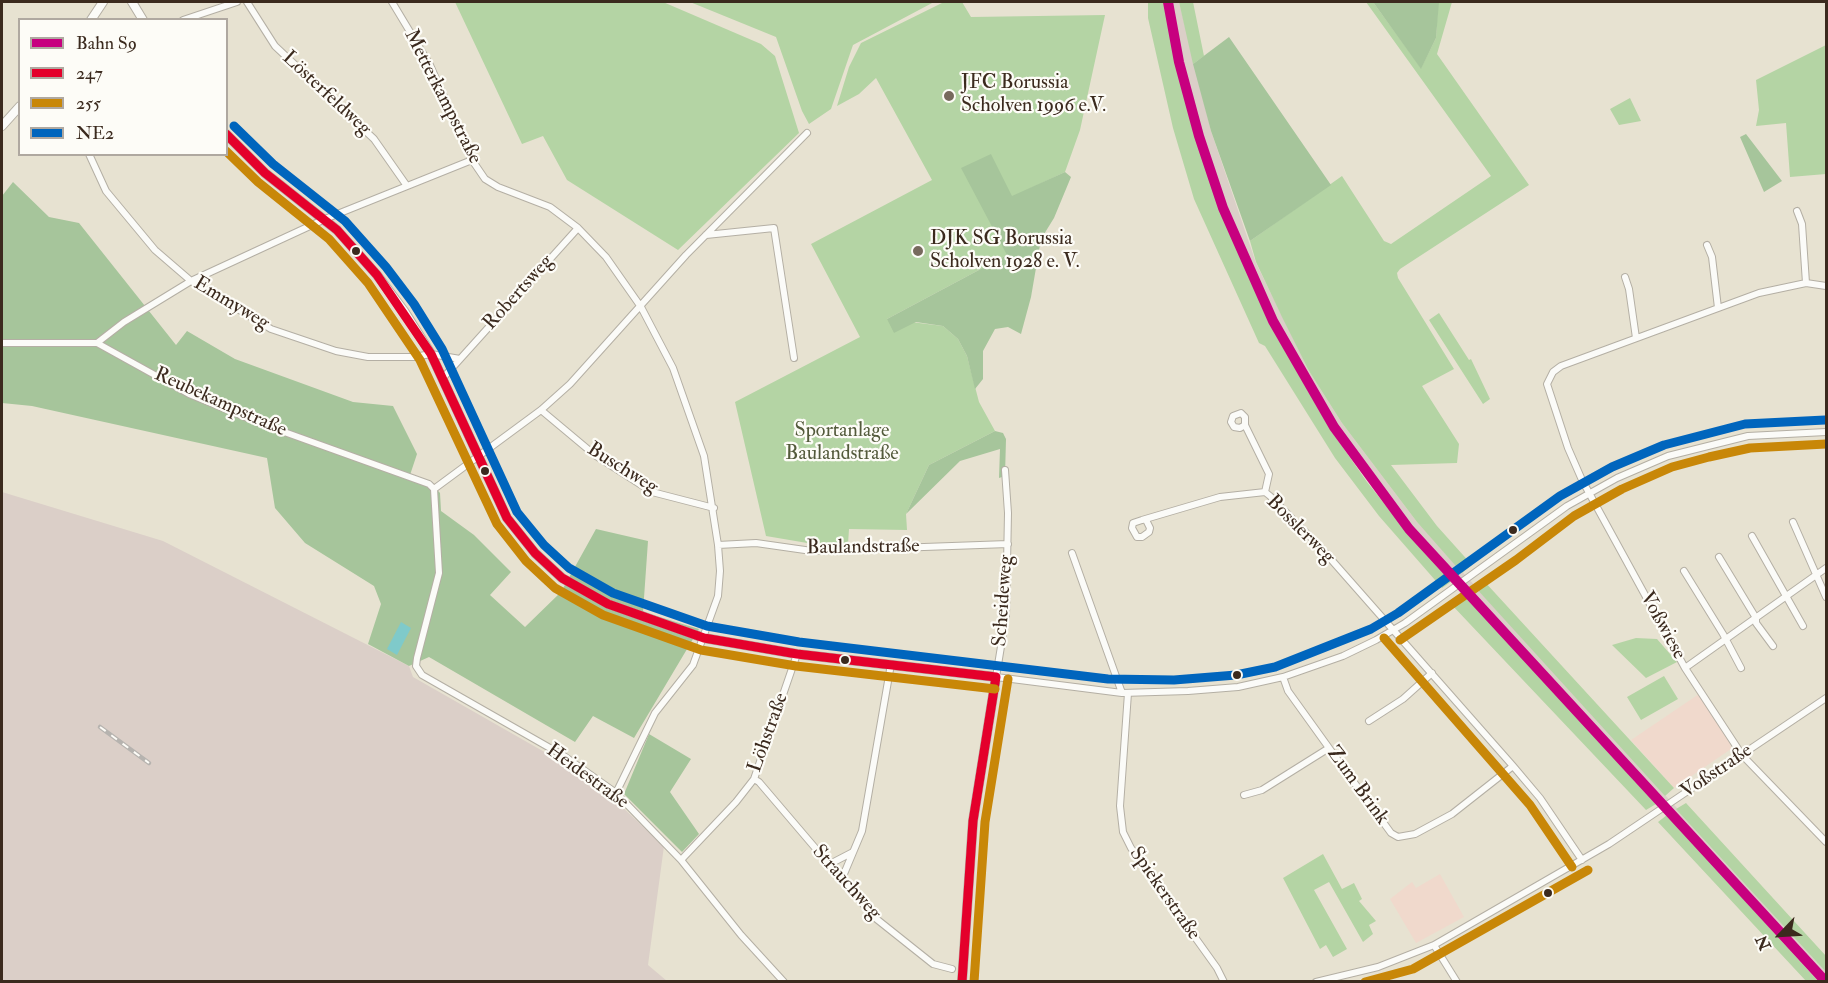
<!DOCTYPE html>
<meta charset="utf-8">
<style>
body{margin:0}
#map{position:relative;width:1828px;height:983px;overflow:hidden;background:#e7e2d1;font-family:"IM FELL Double Pica",serif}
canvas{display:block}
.frame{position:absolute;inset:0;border:3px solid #3b2a1e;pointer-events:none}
.legend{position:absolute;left:18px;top:18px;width:210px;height:138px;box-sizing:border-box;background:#fdfcf7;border:2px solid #afa8a0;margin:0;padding:8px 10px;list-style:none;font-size:18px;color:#3b2a1e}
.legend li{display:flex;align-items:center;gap:12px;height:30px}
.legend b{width:30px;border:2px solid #afa8a0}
.north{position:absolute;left:1750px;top:905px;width:60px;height:60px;-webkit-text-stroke:4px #fdfcf7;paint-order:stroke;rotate:245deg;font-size:16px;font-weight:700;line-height:24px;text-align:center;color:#3b2a1e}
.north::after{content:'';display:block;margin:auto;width:21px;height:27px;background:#3b2a1e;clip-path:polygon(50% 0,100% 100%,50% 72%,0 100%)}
</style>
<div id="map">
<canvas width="1828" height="983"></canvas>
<div class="frame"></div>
<ul class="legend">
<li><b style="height:8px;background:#c7007f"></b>Bahn S9</li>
<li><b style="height:8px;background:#e4002b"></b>247</li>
<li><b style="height:8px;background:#c88708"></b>255</li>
<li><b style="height:8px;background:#0065bd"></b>NE2</li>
</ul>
<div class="north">N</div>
</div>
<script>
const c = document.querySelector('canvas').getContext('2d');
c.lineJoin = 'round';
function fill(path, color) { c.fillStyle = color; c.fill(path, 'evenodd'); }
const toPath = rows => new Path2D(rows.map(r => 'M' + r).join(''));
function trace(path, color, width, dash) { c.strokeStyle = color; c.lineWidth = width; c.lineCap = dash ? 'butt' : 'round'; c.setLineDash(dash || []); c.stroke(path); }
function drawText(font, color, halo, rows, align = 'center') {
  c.font = font + ' "IM FELL Double Pica",serif'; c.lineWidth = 4.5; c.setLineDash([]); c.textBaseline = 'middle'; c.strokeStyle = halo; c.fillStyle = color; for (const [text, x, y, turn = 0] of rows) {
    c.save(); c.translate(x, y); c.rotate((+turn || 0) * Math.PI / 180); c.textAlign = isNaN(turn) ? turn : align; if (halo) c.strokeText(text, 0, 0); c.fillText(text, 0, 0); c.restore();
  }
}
fill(toPath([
 [1699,694,1730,742,1731,749,1674,788,1631,740],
 [1440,874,1464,917,1416,943,1390,899,1412,882,1416,888]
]), '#f0d9cc');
fill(toPath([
 [1164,2,1179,2,1211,131,1256,263,1309,371,1342,423,1417,522,1826,972,1826,981,1818,981,1406,531,1330,429,1269,323,1219,209,1195,137],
 [2,492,163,541,409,666,413,677,576,770,606,792,664,846,648,965,667,981,2,981]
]), '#dbcfc8');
fill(toPath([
 [455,2,663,2,761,44,775,56,799,133,678,250,567,180,543,136,522,144],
 [690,2,934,2,853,45,831,109,809,124,802,111,776,37],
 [944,2,962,2,971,17,1105,15,1080,130,1065,172,1012,197,1007,255,887,319,943,326,958,339,967,356,979,402,995,431,929,465,906,514,907,530,849,529,848,544,819,545,766,536,735,402,860,337,811,244,932,180,876,78,859,94,837,106,849,67,861,43],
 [1148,2,1164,2,1195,137,1219,209,1269,323,1330,429,1367,482,1406,531,1452,581,1442,588,1379,516,1335,458,1265,346,1259,343,1194,199,1173,128,1148,18],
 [1179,2,1193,2,1204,56,1193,64],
 [1366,2,1373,2,1421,68,1436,38,1438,3,1452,2,1437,54,1529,185,1400,269,1397,273,1398,278,1454,369,1422,386,1459,444,1457,463,1391,465,1437,526,1472,565,1462,573,1417,522,1342,423,1309,371,1282,317,1256,262,1250,241,1342,176,1384,241,1391,244,1491,176],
 [1826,45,1826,174,1790,177,1786,123,1756,126,1759,110,1756,80],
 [1630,98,1641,121,1619,125,1610,109],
 [1439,313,1469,360,1471,359,1490,399,1483,404,1429,320],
 [1484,581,1674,788,1665,796,1475,587],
 [1465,594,1487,619,1656,804,1646,810,1451,604],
 [1636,638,1657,639,1677,662,1646,678,1612,645],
 [1664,676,1678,699,1641,720,1627,697],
 [1686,803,1826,956,1826,972,1676,809],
 [1667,815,1818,981,1806,981,1658,822],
 [1323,854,1342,889,1354,883,1362,899,1359,901,1376,921,1369,925,1373,934,1363,942,1329,882,1314,890,1347,949,1333,957,1326,945,1320,949,1283,878]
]), '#b4d4a4');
fill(toPath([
 [1373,2,1439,2,1436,38,1421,69],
 [1229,37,1331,185,1250,241,1211,131,1193,64],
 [1746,134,1782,181,1764,192,1740,137],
 [991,154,1012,196,1065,172,1071,177,1054,218,1041,239,1031,297,1021,334,1008,327,995,329,983,351,983,379,975,389,967,356,958,339,943,326,916,322,894,333,887,319,1007,255,961,168],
 [13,182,49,217,79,223,176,345,187,331,235,359,353,402,393,406,417,454,410,475,430,482,440,493,441,511,474,535,511,572,490,595,525,627,561,592,596,529,648,541,643,612,699,629,634,738,593,716,575,742,429,657,409,666,368,644,381,604,374,586,305,543,275,508,267,458,32,406,2,403,2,196],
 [995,431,1003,433,1006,439,1005,476,999,478,1000,449,960,461,906,514,929,465],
 [649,734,691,759,670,792,699,834,682,852,624,794]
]), '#a6c59b');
fill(toPath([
 [401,622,411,628,397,655,387,649]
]), '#7fcaca');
const minor = toPath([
 [247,2,275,46,374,139,407,186],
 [392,2,430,65,472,160,485,179,498,187,550,207,578,228,606,257,641,307,673,368,704,456,718,545,720,571,718,596,693,665,655,713,616,793],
 [183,20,237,2],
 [89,154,106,191,155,250,191,281,271,329,336,351,368,357,414,357,431,354,460,359],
 [1797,211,1802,224,1806,283],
 [706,235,774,228,794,358],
 [1707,245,1712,257,1718,308],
 [1625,277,1629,289,1636,338],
 [1826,286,1806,283,1759,293,1561,366,1553,372,1547,384,1568,448,1582,480,1685,668,1742,755,1826,842],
 [2,343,97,343,189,394,262,424,429,484,434,489],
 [97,343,124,322,191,281,325,219,472,160],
 [443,378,578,228],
 [541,410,596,456,652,492,714,508],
 [1245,425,1240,428,1234,427,1231,422,1233,416,1241,413,1245,417,1245,425,1269,474,1265,492],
 [1005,470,1008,513,1006,616,996,677,1122,693,1188,691,1238,687,1283,677,1343,656,1376,640,1405,623,1567,506,1617,478,1668,456,1748,436,1826,432],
 [434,489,439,573,417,658,416,666,422,675,564,756,616,793,681,860,741,935,784,982],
 [434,489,541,410,570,384,686,255,807,133],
 [1146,520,1150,528,1149,532,1142,537,1137,537,1132,528,1133,523,1142,520,1220,497,1265,492,1270,496,1321,548,1513,766,1540,798,1582,860],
 [1793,522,1826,597],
 [1752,536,1803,626],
 [718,545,756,543,812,551,1008,544],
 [1072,553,1122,693],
 [1719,557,1756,618,1756,623,1773,646],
 [1684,571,1723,634,1741,668],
 [1685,668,1826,568],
 [1283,677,1288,691,1329,748,1391,833,1398,837,1415,834,1452,814,1513,766],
 [1128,693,1120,806,1123,832,1131,848,1217,968,1224,982],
 [1369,721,1403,699,1432,673],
 [754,779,759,782,874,917,933,964,952,969],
 [1244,795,1262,790,1329,748],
 [681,860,736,802,754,779,797,654],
 [828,865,853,852],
 [841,881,862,831,891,664],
 [1434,945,1457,982],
 [1316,982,1378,967,1434,945,1609,844,1826,698]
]);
const tertiary = toPath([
 [132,2,143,20],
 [91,20,103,2],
 [2,126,20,106],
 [226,134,265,173,337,230,377,275,404,311,431,354,507,518,535,553,562,578,608,604,704,638,797,654,996,677,973,821,962,982]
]);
trace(minor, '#b4afa4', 8);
trace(tertiary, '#b4afa4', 10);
trace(minor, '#fbfbf8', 6);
trace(tertiary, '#fbfbf8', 8);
const rail = toPath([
 [100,727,149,763]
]);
trace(rail, '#b6b3af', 4.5);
trace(rail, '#fdfcf7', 2, [7]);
trace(toPath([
 [226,134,265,173,337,230,377,275,431,354,507,518,535,553,562,578,608,604,704,638,797,654,996,677],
 [962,982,973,821,996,677]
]), '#e4002b', 9);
trace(toPath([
 [226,151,258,182,329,239,368,283,420,360,497,524,526,561,555,588,603,615,701,650,796,666,995,689],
 [1384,638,1530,805,1572,867],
 [1400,640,1516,560,1574,516,1622,489,1672,467,1709,457,1750,448,1826,444],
 [974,982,985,822,1008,679],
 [1365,982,1413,969,1588,870]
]), '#c88708', 9);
trace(toPath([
 [234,126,273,164,345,221,386,267,414,304,442,349,517,512,544,545,569,568,613,593,707,626,799,642,1108,679,1174,680,1236,675,1275,667,1371,629,1398,613,1560,496,1612,467,1664,445,1745,424,1825,420]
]), '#0065bd', 9);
trace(toPath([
 [1168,2,1179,62,1199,136,1223,208,1273,321,1334,427,1409,529,1826,982]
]), '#c7007f', 10);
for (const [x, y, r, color] of [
 [949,96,6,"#776a5d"],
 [356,251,5,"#3b2a1e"],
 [918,251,6,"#776a5d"],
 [485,471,5,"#3b2a1e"],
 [1513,530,5,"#3b2a1e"],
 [845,660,5,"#3b2a1e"],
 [1237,675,5,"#3b2a1e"],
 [1548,893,5,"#3b2a1e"]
]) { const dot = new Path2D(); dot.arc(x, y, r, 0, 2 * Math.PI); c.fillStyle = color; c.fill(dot); trace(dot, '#fdfcf7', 2); }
drawText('20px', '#3b2a1e', '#fdfcf7', [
 ["JFC Borussia",961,84],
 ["Scholven 1996 e.V.",961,107],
 ["DJK SG Borussia",930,240],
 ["Scholven 1928 e. V.",930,263]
], 'left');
drawText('20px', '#3b2a1e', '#fdfcf7', [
 ["Lösterfeldweg",326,94,43],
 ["Metterkampstraße",442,97,63],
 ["Robertsweg",519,293,-48],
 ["Emmyweg",231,304,31],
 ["Reubekampstraße",220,403,24],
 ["Buschweg",622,469,32],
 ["Bosslerweg",1300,530,45],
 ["Baulandstraße",863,548,-1],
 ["Scheideweg",1004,601,-86],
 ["Voßwiese",1662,626,61],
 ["Löhstraße",769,733,-70],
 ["Voßstraße",1717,772,-34],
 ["Heidestraße",587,777,36],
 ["Zum Brink",1357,786,54],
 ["Strauchweg",846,883,48],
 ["Spiekerstraße",1164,894,55]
]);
drawText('20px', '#535a3b', '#fdfcf7', [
 ["Sportanlage",842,432],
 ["Baulandstraße",842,455]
]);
</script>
